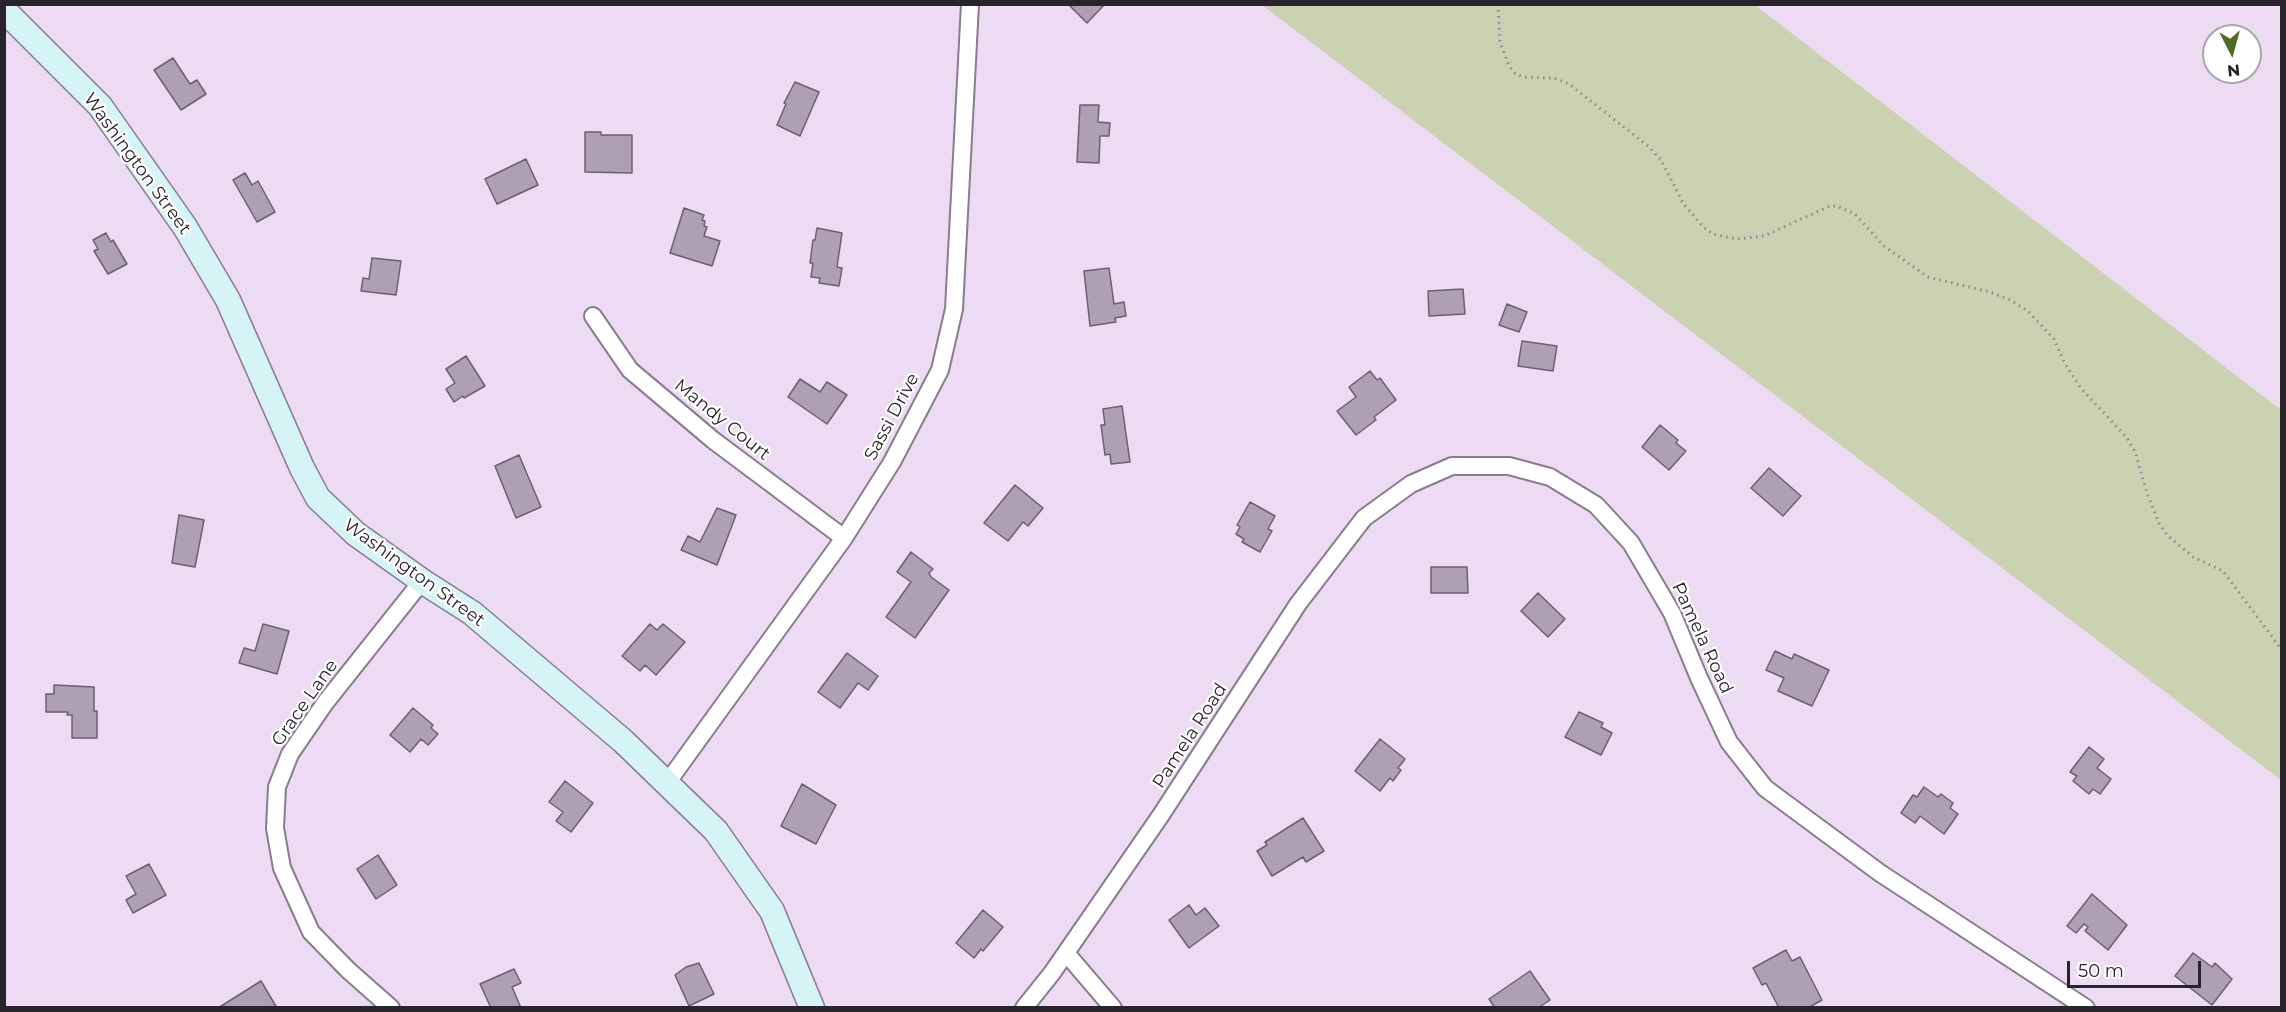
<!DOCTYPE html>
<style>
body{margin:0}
#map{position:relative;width:2286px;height:1012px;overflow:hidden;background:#ecdbf2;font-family:Montserrat,sans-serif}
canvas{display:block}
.frame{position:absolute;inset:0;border:6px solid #29232c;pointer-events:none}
.north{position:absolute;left:2202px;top:24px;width:60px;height:60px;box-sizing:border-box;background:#fff;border:2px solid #a9a7ab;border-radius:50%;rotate:174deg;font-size:16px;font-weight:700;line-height:24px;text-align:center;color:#29232c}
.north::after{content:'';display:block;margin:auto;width:21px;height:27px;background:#506c20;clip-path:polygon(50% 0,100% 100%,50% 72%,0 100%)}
.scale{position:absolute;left:2067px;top:961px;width:134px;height:27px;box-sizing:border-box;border:3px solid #29232c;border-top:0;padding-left:8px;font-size:18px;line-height:21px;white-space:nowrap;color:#29232c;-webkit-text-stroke:4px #fff;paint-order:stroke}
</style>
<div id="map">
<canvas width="2286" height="1012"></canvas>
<div class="frame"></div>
<div class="north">N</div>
<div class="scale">50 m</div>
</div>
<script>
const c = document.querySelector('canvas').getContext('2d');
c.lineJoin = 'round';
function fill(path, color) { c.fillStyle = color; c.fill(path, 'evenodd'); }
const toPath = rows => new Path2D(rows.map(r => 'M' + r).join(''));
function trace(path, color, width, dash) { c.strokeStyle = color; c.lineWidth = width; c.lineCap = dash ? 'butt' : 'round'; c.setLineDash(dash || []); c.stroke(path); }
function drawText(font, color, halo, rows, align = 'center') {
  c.font = font + ' Montserrat,sans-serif'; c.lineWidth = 4.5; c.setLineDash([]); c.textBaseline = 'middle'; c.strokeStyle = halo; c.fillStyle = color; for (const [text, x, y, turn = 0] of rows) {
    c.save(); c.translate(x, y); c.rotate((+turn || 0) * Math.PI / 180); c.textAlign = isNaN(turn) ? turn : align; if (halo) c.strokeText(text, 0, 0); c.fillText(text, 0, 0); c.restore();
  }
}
fill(toPath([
 [1262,5,1755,5,2281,410,2281,780]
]), '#cad2b2');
const building = toPath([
 [1068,4,1105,4,1087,23,1068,4],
 [173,58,190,84,197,80,206,94,181,110,154,70,173,58],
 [795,82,819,92,800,136,777,125,786,104,784,103,795,82],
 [1080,105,1099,105,1098,122,1110,123,1109,136,1100,136,1099,163,1077,162,1080,105],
 [585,132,601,132,601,135,632,135,632,173,585,172,585,132],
 [526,159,538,185,497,204,485,179,526,159],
 [245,173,252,185,258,181,275,212,257,222,233,180,245,173],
 [684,208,704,215,702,220,705,221,704,226,707,227,704,236,720,241,712,266,670,253,684,208],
 [817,228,842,233,837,267,842,268,839,286,819,283,820,278,811,277,813,263,810,263,813,240,815,240,817,228],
 [106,233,111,242,113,240,127,264,108,274,94,251,98,249,93,240,106,233],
 [372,258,401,261,396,295,361,291,363,278,369,279,372,258],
 [1109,268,1114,304,1124,302,1126,316,1115,318,1116,322,1090,326,1084,271,1109,268],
 [1463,289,1465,314,1429,316,1428,291,1463,289],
 [1507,304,1527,312,1519,332,1499,325,1507,304],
 [1522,341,1557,346,1553,371,1518,366,1522,341],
 [466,356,485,386,464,398,463,396,454,402,446,389,455,383,446,369,466,356],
 [1370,371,1377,380,1380,378,1396,400,1374,417,1376,420,1356,435,1337,411,1356,397,1349,387,1370,371],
 [800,379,820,392,827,382,847,395,827,424,788,397,800,379],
 [1122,406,1130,462,1111,464,1110,454,1105,455,1101,425,1105,425,1103,409,1122,406],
 [1660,425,1678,440,1676,443,1686,451,1669,470,1642,447,1660,425],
 [519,455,541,507,516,518,495,466,519,455],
 [1769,468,1801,496,1783,516,1751,488,1769,468],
 [1015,485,1043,508,1028,526,1023,522,1008,541,984,523,1015,485],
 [1250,502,1275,516,1268,529,1272,531,1260,552,1242,542,1244,539,1236,534,1240,527,1237,525,1250,502],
 [717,508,736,515,717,565,681,550,688,536,700,542,717,508],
 [179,515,204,520,195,567,172,563,179,515],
 [911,552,933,569,929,573,931,577,949,590,915,638,886,617,911,582,897,572,911,552],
 [1431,567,1467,567,1468,593,1431,593,1431,567],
 [1538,593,1565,619,1548,637,1521,611,1538,593],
 [263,624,289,631,277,674,239,663,244,648,255,651,263,624],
 [650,624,657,630,663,624,685,642,656,675,645,665,640,671,622,656,650,624],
 [1775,651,1792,659,1794,654,1829,670,1812,706,1778,691,1784,678,1766,670,1775,651],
 [847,653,878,676,868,690,858,683,840,708,818,692,847,653],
 [54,685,94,687,94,711,97,711,97,738,72,738,72,715,67,715,68,712,46,712,46,694,54,694,54,685],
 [413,708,433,725,431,728,438,734,428,745,421,739,410,752,390,735,413,708],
 [1579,712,1603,723,1601,727,1612,733,1601,755,1565,737,1579,712],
 [1380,739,1405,759,1398,768,1401,770,1393,781,1390,778,1380,791,1355,771,1380,739],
 [2089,747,2104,759,2097,768,2111,779,2100,794,2093,789,2089,794,2073,781,2077,776,2070,772,2089,747],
 [565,781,593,803,571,832,556,821,563,812,549,802,565,781],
 [802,784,836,805,816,844,781,826,802,784],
 [1924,787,1938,797,1941,794,1953,803,1950,808,1958,814,1944,834,1920,816,1915,823,1901,813,1913,795,1917,797,1924,787],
 [1303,818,1324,851,1306,862,1303,857,1272,876,1257,851,1267,845,1265,842,1303,818],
 [378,855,397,885,376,899,357,869,378,855],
 [149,864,166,895,133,913,126,900,136,894,126,876,149,864],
 [2092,894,2127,925,2108,950,2085,931,2088,927,2084,924,2076,933,2067,926,2092,894],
 [1189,905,1196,915,1205,908,1219,926,1189,948,1169,920,1189,905],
 [983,910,1003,927,983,951,981,949,974,958,956,943,983,910],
 [1786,950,1792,961,1800,957,1822,1000,1808,1008,1779,1008,1766,983,1762,985,1753,968,1786,950],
 [2193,953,2212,967,2215,963,2232,979,2212,1005,2175,976,2193,953],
 [699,963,714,994,689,1006,675,975,686,967,699,963],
 [514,969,521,983,512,987,521,1008,491,1008,480,984,514,969],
 [1530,971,1550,1000,1538,1008,1495,1008,1489,999,1530,971],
 [261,981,277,1008,218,1008,261,981]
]);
fill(building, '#ae9fb4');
trace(building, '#6d5e72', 1.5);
const street = toPath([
 [593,316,630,370,713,440,844,538],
 [667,783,844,538,892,462,940,370,954,309,970,4],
 [1066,953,1113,1008],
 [391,1008,348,970,311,932,282,868,275,828,277,787,290,754,325,703,422,581],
 [1024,1008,1052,973,1161,815,1298,604,1364,518,1411,484,1452,466,1509,466,1550,477,1596,505,1631,543,1672,613,1699,678,1729,742,1765,788,1880,873,2086,1008]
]);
const secondary = toPath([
 [4,10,100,106,185,227,228,300,302,468,318,498,356,534,422,581,472,613,623,741,716,831,772,911,812,1008]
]);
trace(street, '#8a7b8f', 20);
trace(secondary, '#8a7b8f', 27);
trace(toPath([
 [1498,4,1500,42,1509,66,1515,73,1522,77,1554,78,1569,84,1648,146,1661,160,1683,203,1703,227,1713,234,1737,239,1764,236,1830,206,1837,206,1855,214,1884,246,1928,277,1990,292,2010,300,2028,311,2054,339,2064,362,2080,387,2127,438,2135,452,2148,496,2159,523,2167,535,2193,557,2223,571,2282,650]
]), '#918596', 3, [1.5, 4.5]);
trace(street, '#fff', 16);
trace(secondary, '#d6f3f6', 24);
drawText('18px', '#29232c', '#fff', [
 ["Washington Street",137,164,54],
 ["Sassi Drive",892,417,-62],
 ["Mandy Court",722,420,39],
 ["Washington Street",414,573,36],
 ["Pamela Road",1702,638,65],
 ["Grace Lane",305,703,-55],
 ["Pamela Road",1190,736,-57]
]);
</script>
